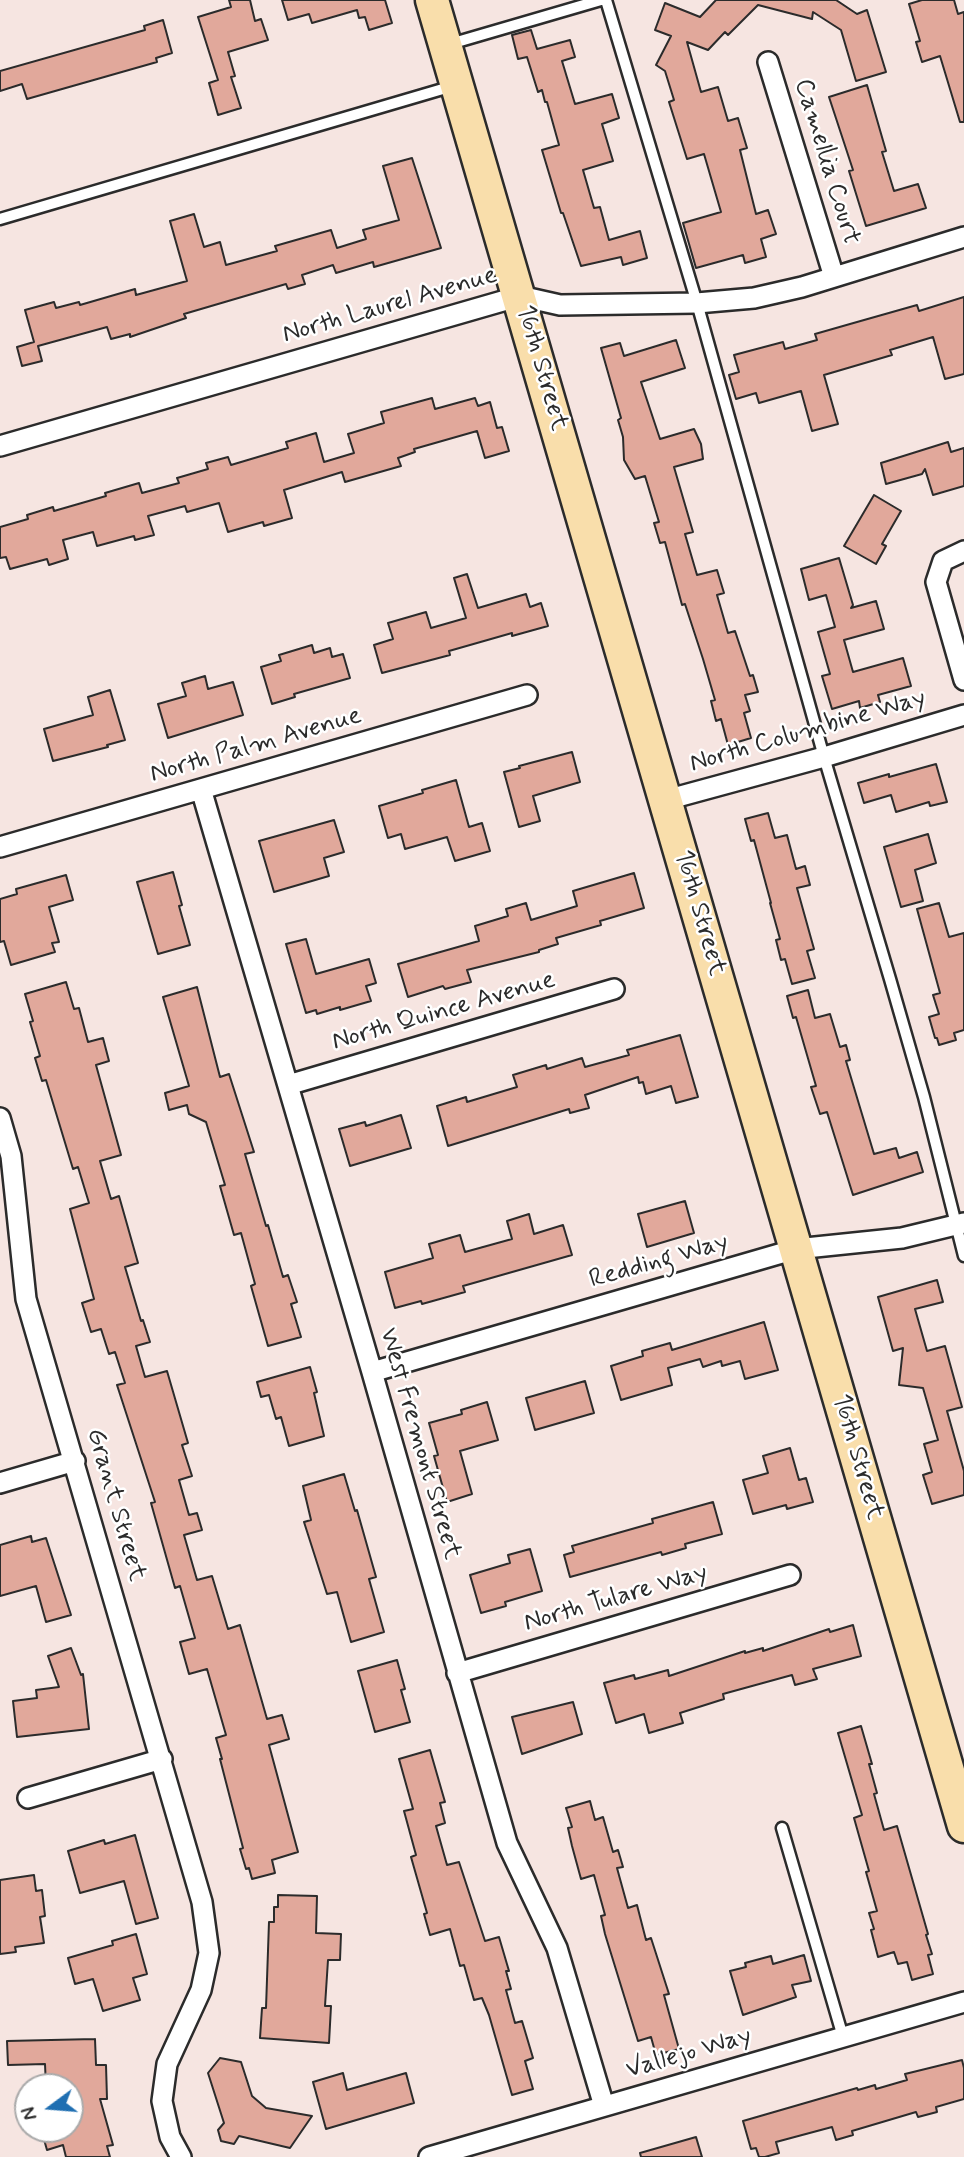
<!DOCTYPE html>
<style>
body{margin:0}
#map{position:relative;width:964px;height:2157px;overflow:hidden;background:#f6e5e1;font-family:Mynerve,sans-serif}
canvas{display:block}
.north{position:absolute;left:14px;top:2073px;width:70px;height:70px;box-sizing:border-box;background:#fff;border:2px solid #aaa;border-radius:50%;rotate:254deg;font-size:19px;font-weight:700;line-height:28px;text-align:center;color:#2b2b2b}
.north::after{content:'';display:block;margin:auto;width:24px;height:32px;background:#1f6fb2;clip-path:polygon(50% 0,100% 100%,50% 72%,0 100%)}
</style>
<div id="map">
<canvas width="964" height="2157"></canvas>
<div class="north">N</div>
</div>
<script>
const c = document.querySelector('canvas').getContext('2d');
c.lineJoin = 'round';
function fill(path, color) { c.fillStyle = color; c.fill(path, 'evenodd'); }
const toPath = rows => new Path2D(rows.map(r => 'M' + r).join(''));
function trace(path, color, width, dash) { c.strokeStyle = color; c.lineWidth = width; c.lineCap = dash ? 'butt' : 'round'; c.setLineDash(dash || []); c.stroke(path); }
function drawText(font, color, halo, rows, align = 'center') {
  c.font = font + ' Mynerve,sans-serif'; c.lineWidth = 5; c.setLineDash([]); c.textBaseline = 'middle'; c.strokeStyle = halo; c.fillStyle = color; for (const [text, x, y, turn = 0] of rows) {
    c.save(); c.translate(x, y); c.rotate((+turn || 0) * Math.PI / 180); c.textAlign = isNaN(turn) ? turn : align; if (halo) c.strokeText(text, 0, 0); c.fillText(text, 0, 0); c.restore();
  }
}
const building = toPath([
 [229,0,250,0,255,21,261,19,268,40,228,52,235,76,231,77,241,108,218,115,209,83,218,80,198,17,231,7,229,0],
 [282,0,385,0,392,23,369,30,365,17,359,18,357,10,312,23,309,14,288,20,282,0],
 [716,0,836,0,857,14,867,10,886,72,856,81,841,30,813,12,812,19,758,5,728,35,725,32,708,50,687,42,701,92,718,87,728,121,738,118,747,148,740,150,756,214,768,210,776,234,761,239,766,257,745,263,743,255,696,268,683,223,721,212,704,154,687,159,669,102,674,100,665,71,656,65,671,36,655,30,665,3,700,17,716,0],
 [922,0,954,0,958,14,964,12,964,122,960,122,940,56,922,62,916,42,920,41,909,4,922,0],
 [163,20,172,53,156,58,157,62,27,99,22,84,0,91,0,71,145,30,144,26,163,20],
 [531,30,537,49,570,40,575,57,562,61,575,104,612,94,619,118,602,124,613,161,583,170,594,208,600,207,609,240,640,231,647,258,623,265,621,257,581,266,563,213,561,213,542,150,559,145,547,102,545,102,542,90,538,92,527,57,518,59,512,35,531,30],
 [867,85,886,151,882,152,894,191,918,184,926,208,866,226,849,171,853,170,829,97,867,85],
 [412,158,441,248,374,267,373,262,336,273,333,265,302,275,305,284,288,289,286,284,184,314,186,318,130,337,130,334,111,339,107,327,38,346,42,361,22,366,17,347,34,342,25,310,54,302,56,308,79,302,80,305,135,289,136,295,187,281,170,221,194,214,204,247,220,242,226,265,277,251,275,246,331,230,337,248,366,239,363,230,399,220,383,166,412,158],
 [964,297,964,374,945,379,933,337,890,350,892,355,824,375,838,424,812,431,801,391,759,403,756,393,736,399,729,375,739,372,734,355,783,342,785,349,817,340,815,334,850,324,917,305,919,311,964,297],
 [676,340,685,368,641,382,660,439,694,429,701,444,703,459,674,467,693,532,685,534,697,575,717,570,724,593,717,595,728,633,735,631,750,676,753,675,758,692,745,695,750,711,744,713,751,738,728,745,721,719,716,721,711,701,715,700,703,659,685,604,682,605,665,542,660,543,654,523,659,522,645,476,635,479,624,460,623,437,618,420,621,418,601,348,620,343,624,356,676,340],
 [432,398,435,409,475,398,478,406,490,402,497,428,502,427,509,451,485,458,477,431,414,449,415,452,398,458,401,466,345,482,342,472,284,490,292,518,264,526,263,522,228,532,219,503,187,512,185,506,148,516,154,535,135,540,134,536,97,546,93,532,63,540,68,559,49,565,47,559,10,569,6,557,0,558,0,527,28,519,27,515,53,507,54,511,106,496,105,493,139,483,142,493,179,483,177,478,208,469,206,463,228,457,231,465,288,448,286,442,316,433,324,462,354,453,348,434,384,423,381,412,432,398],
 [948,442,951,452,964,448,964,486,933,495,925,469,922,474,886,484,881,463,948,442],
 [874,495,901,511,882,544,886,546,876,564,844,546,874,495],
 [839,558,853,605,851,608,876,601,884,629,844,640,853,672,903,658,911,686,878,695,880,702,860,708,859,701,832,709,822,676,830,674,818,632,835,627,826,595,809,600,801,569,839,558],
 [467,574,478,608,526,594,530,607,541,603,548,626,512,636,512,633,449,651,450,655,382,673,374,645,393,639,388,623,426,612,431,628,466,618,454,578,467,574],
 [312,645,314,653,330,648,332,657,343,654,350,678,294,694,295,697,272,704,261,667,281,661,279,655,312,645],
 [205,676,208,689,233,682,243,715,168,738,158,704,186,696,182,683,205,676],
 [110,690,125,740,107,745,108,747,53,761,44,729,93,715,88,697,110,690],
 [572,752,580,782,533,796,540,821,519,827,504,772,520,768,519,766,572,752],
 [936,764,947,802,930,806,929,802,896,812,891,795,864,803,858,783,889,774,889,777,936,764],
 [456,780,469,827,482,823,490,851,455,861,447,837,405,849,401,834,388,838,379,806,423,793,422,790,456,780],
 [768,813,775,838,787,835,796,869,805,866,810,885,797,888,814,949,807,951,815,978,792,984,785,959,781,960,776,940,780,939,770,903,771,903,754,840,751,841,745,819,768,813],
 [334,820,344,852,324,858,329,876,274,892,259,841,334,820],
 [928,834,936,863,915,870,923,901,901,907,884,847,928,834],
 [173,872,182,905,179,906,190,945,158,954,137,882,173,872],
 [634,873,644,908,600,921,601,925,556,938,558,944,539,950,539,952,467,970,471,982,445,989,443,986,408,997,398,964,479,941,475,926,508,916,506,909,526,903,531,920,577,906,573,891,634,873],
 [66,875,73,900,49,907,59,942,52,943,55,952,11,965,4,941,0,942,0,899,17,894,16,889,66,875],
 [939,903,949,937,964,933,964,1030,954,1033,956,1040,939,1045,937,1038,935,1038,929,1017,939,1014,933,995,940,993,917,909,939,903],
 [306,939,316,974,369,959,376,983,366,986,371,1001,340,1010,340,1007,317,1014,316,1010,306,1013,286,944,306,939],
 [66,982,74,1009,79,1008,88,1042,103,1038,109,1061,96,1065,121,1155,100,1161,111,1199,119,1196,138,1263,125,1267,141,1321,143,1320,150,1342,136,1346,145,1377,167,1371,188,1443,182,1445,192,1476,179,1480,189,1515,197,1513,202,1530,184,1535,197,1580,212,1576,228,1629,240,1625,267,1719,282,1715,289,1739,269,1745,298,1852,272,1860,275,1873,252,1879,249,1868,246,1869,240,1849,243,1848,220,1759,222,1759,216,1738,226,1735,207,1669,189,1674,180,1642,195,1638,180,1586,175,1588,151,1503,155,1502,117,1385,125,1383,115,1352,109,1354,101,1329,91,1332,82,1303,94,1299,70,1209,89,1203,78,1167,73,1169,46,1080,42,1081,35,1058,40,1056,30,1022,33,1021,25,994,66,982],
 [197,987,220,1077,229,1074,254,1152,245,1154,266,1226,268,1225,283,1277,288,1275,297,1302,291,1304,301,1337,268,1346,251,1286,255,1284,241,1233,234,1235,220,1186,225,1185,206,1122,189,1114,187,1105,169,1110,165,1093,189,1086,163,997,197,987],
 [808,990,815,1018,830,1014,840,1047,846,1045,850,1060,846,1061,874,1154,896,1148,899,1158,917,1152,923,1172,853,1195,827,1112,820,1114,811,1087,816,1086,796,1017,793,1018,787,996,808,990],
 [680,1035,698,1097,676,1103,671,1086,646,1094,643,1082,639,1083,638,1077,585,1095,589,1108,570,1113,569,1109,448,1146,437,1106,466,1097,467,1102,517,1087,513,1075,546,1065,547,1069,582,1058,585,1067,629,1055,627,1050,680,1035],
 [401,1115,411,1148,350,1166,339,1129,365,1122,366,1126,401,1115],
 [685,1201,694,1233,647,1247,638,1214,685,1201],
 [529,1214,534,1234,563,1225,572,1255,463,1286,465,1292,422,1304,421,1301,395,1308,385,1272,433,1258,429,1244,460,1235,465,1252,512,1239,507,1221,529,1214],
 [937,1280,943,1302,915,1309,927,1351,945,1346,962,1407,947,1411,964,1471,964,1495,932,1504,923,1475,932,1472,924,1444,938,1440,923,1388,899,1385,903,1348,893,1351,878,1297,937,1280],
 [764,1322,778,1370,745,1379,740,1361,722,1366,721,1361,703,1367,700,1359,668,1368,672,1385,621,1400,611,1366,643,1356,642,1351,670,1343,672,1350,764,1322],
 [310,1367,317,1392,314,1393,324,1436,289,1446,281,1417,276,1419,269,1395,261,1397,257,1382,310,1367],
 [585,1381,594,1413,535,1430,526,1398,585,1381],
 [487,1402,498,1440,460,1451,472,1494,447,1502,434,1456,438,1455,429,1423,462,1414,461,1410,487,1402],
 [790,1448,799,1480,806,1478,813,1502,787,1509,786,1505,753,1514,743,1480,768,1473,763,1456,790,1448],
 [344,1474,355,1511,357,1510,376,1577,369,1579,384,1632,351,1642,337,1592,327,1594,304,1522,311,1520,303,1486,344,1474],
 [713,1502,722,1534,685,1544,686,1548,662,1555,661,1552,570,1577,564,1555,574,1552,572,1546,653,1523,652,1519,713,1502],
 [31,1536,32,1542,46,1538,71,1615,46,1622,36,1586,0,1596,0,1545,31,1536],
 [530,1549,542,1591,505,1602,506,1606,481,1613,470,1575,510,1563,508,1555,530,1549],
 [853,1625,861,1656,813,1669,817,1679,795,1685,792,1675,723,1694,724,1699,680,1713,683,1723,649,1733,644,1714,616,1723,604,1683,634,1675,635,1679,668,1670,669,1676,745,1651,745,1653,763,1648,763,1651,829,1629,830,1632,853,1625],
 [71,1648,81,1675,83,1674,89,1729,17,1737,13,1701,37,1698,36,1690,59,1687,48,1656,71,1648],
 [397,1660,405,1689,401,1690,410,1722,375,1732,358,1671,397,1660],
 [573,1702,582,1734,522,1754,512,1717,573,1702],
 [861,1726,872,1764,869,1764,877,1793,874,1794,884,1830,897,1826,928,1934,926,1935,932,1954,928,1955,933,1974,912,1980,907,1962,898,1964,894,1952,878,1957,871,1930,874,1929,869,1913,877,1911,866,1872,869,1871,854,1818,862,1815,838,1733,861,1726],
 [430,1750,445,1802,440,1803,445,1823,436,1826,447,1865,459,1862,485,1941,499,1937,509,1971,506,1971,511,1989,506,1990,515,2023,522,2021,533,2058,525,2061,533,2089,512,2095,489,2015,482,1998,474,2000,464,1965,460,1966,450,1929,430,1935,424,1914,427,1913,411,1857,416,1855,404,1811,413,1809,399,1759,430,1750],
 [590,1801,595,1820,603,1817,613,1852,618,1850,623,1867,617,1868,628,1908,637,1905,646,1940,651,1938,669,1994,664,1995,679,2049,656,2055,651,2037,638,2041,605,1934,601,1916,605,1915,594,1875,581,1879,572,1846,568,1828,572,1827,566,1808,590,1801],
 [135,1835,158,1918,136,1924,124,1881,80,1893,68,1851,104,1840,105,1844,135,1835],
 [34,1875,36,1891,42,1890,45,1916,40,1917,44,1943,15,1947,16,1952,0,1954,0,1880,34,1875],
 [278,1895,317,1896,316,1933,341,1934,340,1960,328,1960,325,2006,331,2006,329,2043,260,2038,262,2008,266,2008,269,1922,274,1922,274,1907,278,1907,278,1895],
 [136,1934,147,1974,133,1978,140,2000,103,2011,93,1979,75,1984,68,1958,113,1945,112,1941,136,1934],
 [804,1955,811,1981,792,1985,796,1997,743,2015,730,1971,746,1967,745,1963,771,1956,773,1964,804,1955],
 [95,2039,96,2065,106,2065,107,2099,100,2099,113,2145,107,2146,110,2157,66,2157,63,2145,47,2150,41,2129,70,2129,70,2087,46,2087,45,2064,8,2065,7,2041,95,2039],
 [220,2058,241,2062,252,2096,266,2108,312,2116,290,2148,239,2136,234,2144,221,2141,218,2130,224,2123,208,2073,220,2058],
 [962,2060,964,2068,964,2099,936,2107,937,2112,918,2117,916,2112,852,2131,853,2135,836,2140,832,2127,776,2142,779,2153,765,2157,759,2157,756,2148,751,2149,743,2121,857,2088,858,2090,875,2085,876,2089,907,2080,905,2074,962,2060],
 [343,2073,347,2090,406,2073,414,2103,326,2129,313,2082,343,2073],
 [696,2137,702,2157,641,2157,640,2153,696,2137]
]);
fill(building, '#e1a89b');
trace(building, '#2b2b2b', 2);
const lane = toPath([
 [606,0,697,303,824,757,890,979,924,1097,964,1256],
 [450,44,601,0],
 [0,219,453,86],
 [782,1828,843,2037]
]);
const street = toPath([
 [768,62,834,277],
 [0,446,520,296,560,305,697,303,754,298,802,287,964,237],
 [964,551,943,561,936,582,964,680],
 [201,789,372,1372,507,1843,557,1948,604,2106],
 [666,800,824,757,964,715],
 [0,847,527,695],
 [288,1085,614,989],
 [0,1118,11,1156,26,1299,202,1902,209,1953,201,1990,167,2064,162,2101,170,2137,181,2157],
 [372,1372,796,1249,902,1238,964,1223],
 [0,1483,75,1461],
 [457,1673,790,1575],
 [28,1798,162,1759],
 [429,2157,964,2002]
]);
const primary = toPath([
 [432,0,964,1826]
]);
trace(lane, '#2b2b2b', 15);
trace(street, '#2b2b2b', 24);
trace(primary, '#2b2b2b', 37);
trace(lane, '#fff', 10);
trace(street, '#fff', 19);
trace(primary, '#f9deab', 32);
drawText('26px', '#2b2b2b', '#fff', [
 ["Camellia Court",826,162,73],
 ["North Laurel Avenue",390,306,-16],
 ["16th Street",541,368,74],
 ["North Columbine Way",808,732,-16],
 ["North Palm Avenue",256,746,-16],
 ["16th Street",699,913,74],
 ["North Quince Avenue",444,1012,-16],
 ["Redding Way",659,1262,-16],
 ["West Fremont Street",419,1444,74],
 ["16th Street",857,1457,74],
 ["Grant Street",115,1505,74],
 ["North Tulare Way",616,1599,-16],
 ["Vallejo Way",689,2054,-16]
]);
</script>
